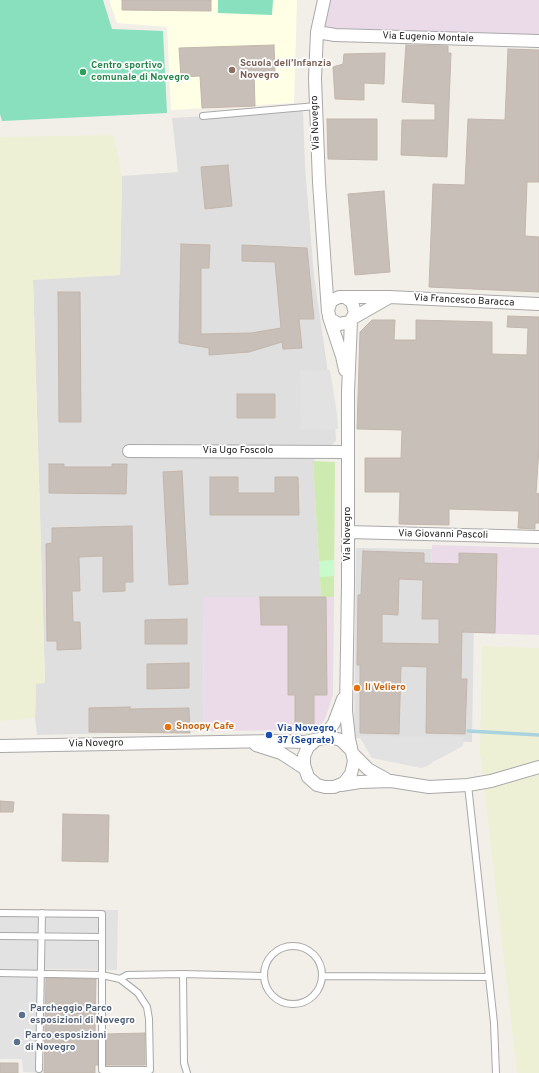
<!DOCTYPE html>
<meta charset="utf-8">
<style>
body{margin:0}
canvas{display:block;background:#f2efe9}
</style>
<canvas width="539" height="1073"></canvas>
<script>
const c = document.querySelector('canvas').getContext('2d');
c.lineJoin = 'round';
function fill(path, color) { c.fillStyle = color; c.fill(path, 'evenodd'); }
const toPath = rows => new Path2D(rows.map(r => 'M' + r).join(''));
function trace(path, color, width, dash) { c.strokeStyle = color; c.lineWidth = width; c.lineCap = dash ? 'butt' : 'round'; c.setLineDash(dash || []); c.stroke(path); }
function drawText(font, color, halo, rows, align = 'center') {
  c.font = font + ' Overpass,sans-serif'; c.lineWidth = 3.5; c.setLineDash([]); c.textBaseline = 'middle'; c.strokeStyle = halo; c.fillStyle = color; for (const [text, x, y, turn = 0] of rows) {
    c.save(); c.translate(x, y); c.rotate((+turn || 0) * Math.PI / 180); c.textAlign = isNaN(turn) ? turn : align; if (halo) c.strokeText(text, 0, 0); c.fillText(text, 0, 0); c.restore();
  }
}
fill(toPath([
 [303,111,305,166,314,276,335,421,336,441,313,461,321,597,204,597,203,731,37,735,35,718,36,683,45,683,33,279,120,275,122,176,178,172,172,118],
 [356,548,432,549,431,564,474,620,472,742,354,738]
]), '#e0dfdf');
fill(toPath([
 [324,0,539,0,539,41,317,32],
 [432,545,539,548,539,635,473,633,474,620,430,619],
 [204,597,334,597,333,695,325,719,318,730,203,731]
]), '#ebdbe8');
fill(toPath([
 [109,0,297,0,294,103,171,110,167,27,117,23]
]), '#ffffe5');
fill(toPath([
 [114,135,122,176,120,275,33,280,45,683,36,684,35,718,0,721,0,137],
 [482,646,539,648,539,1073,517,1073,480,753]
]), '#eef0d5');
fill(toPath([
 [313,461,335,462,334,597,321,597]
]), '#cdebb0');
fill(toPath([
 [334,560,334,576,320,577,319,561]
]), '#c8facc');
fill(toPath([
 [0,0,103,0,112,29,163,31,167,113,2,121,0,114],
 [218,0,273,0,272,15,218,13]
]), '#88e0be');
fill(toPath([
 [330,370,337,414,338,429,301,430,300,371],
 [359,736,464,737,463,746,433,762,428,766,421,768,372,758],
 [0,909,118,910,117,970,46,969,42,1073,23,1072,22,1059,0,1059]
]), '#e2e2e2');
trace(toPath([
 [468,731,539,735]
]), '#aad3df', 3.5);
const building = toPath([
 [122,0,211,0,211,11,122,10,122,0],
 [274,45,275,72,254,73,255,106,202,108,200,76,181,77,179,48,274,45],
 [406,45,448,46,448,53,451,53,447,157,401,155,402,120,435,120,435,104,402,102,406,45],
 [508,49,539,50,539,182,527,182,525,236,539,237,539,292,429,287,433,184,465,185,468,119,505,120,508,49],
 [385,53,384,84,364,83,364,100,335,99,333,67,343,64,344,54,385,53],
 [327,119,377,119,377,160,328,159,327,119],
 [228,165,232,206,205,209,201,167,228,165],
 [384,191,390,272,355,275,348,194,384,191],
 [181,244,210,245,209,268,201,268,201,334,251,333,281,328,275,262,242,261,242,245,307,248,314,319,299,319,302,348,283,349,282,342,249,352,209,355,209,348,179,343,181,244],
 [58,292,80,292,81,422,59,422,58,292],
 [508,316,539,317,539,448,536,493,539,494,539,523,535,523,535,529,518,528,519,511,449,509,449,525,399,524,400,492,365,492,365,458,401,458,402,430,357,429,360,332,372,320,395,320,394,340,416,340,416,320,492,322,492,354,527,355,528,328,507,327,508,316],
 [237,394,275,394,275,418,237,418,237,394],
 [49,464,64,464,64,467,112,467,112,464,127,464,126,494,49,493,49,464],
 [182,471,188,584,169,585,163,472,182,471],
 [210,477,238,477,238,493,275,493,275,477,298,477,299,515,210,515,210,477],
 [132,526,133,582,125,582,125,591,103,592,103,556,79,557,80,591,72,591,73,622,80,622,81,649,57,650,57,641,47,641,46,544,52,543,52,528,132,526],
 [363,551,424,553,424,563,459,564,459,553,497,554,495,633,462,632,461,679,467,679,465,734,426,733,427,667,401,666,399,734,360,733,360,665,357,665,358,595,361,595,363,551],
 [399,579,423,580,422,619,439,619,439,644,382,643,382,614,398,615,399,579],
 [260,597,326,597,327,695,314,695,314,727,295,727,295,695,288,695,288,625,261,625,260,597],
 [187,619,187,644,145,644,145,620,187,619],
 [189,663,189,688,147,689,147,664,189,663],
 [130,707,130,709,189,708,190,733,89,732,89,708,130,707],
 [0,801,14,802,13,812,0,812,0,801],
 [63,814,109,815,108,862,62,861,63,814],
 [46,978,96,979,95,1034,98,1034,98,1065,95,1065,95,1073,44,1073,46,978],
 [145,1033,145,1065,106,1065,106,1034,145,1033],
 [0,1063,18,1063,18,1073,0,1073,0,1063]
]);
fill(building, '#c7bfb8');
trace(building, '#c4b6ab', 1);
const service = toPath([
 [203,116,316,106],
 [468,785,494,1023,496,1073],
 [0,913,102,914,102,937],
 [0,936,102,937,102,1070,150,1070,149,1019,147,1007,138,993,120,979,102,975,0,973],
 '264 975a29 29 0 1 1 58 0a29 29 0 1 1-58 0Z',
 [183,974,184,1063,187,1073],
 [322,976,489,977],
 [120,979,127,975,183,974,263,976],
 [39,1069,42,913]
]);
const minor = toPath([
 [324,0,317,32,315,79,319,182,328,312],
 [317,32,335,35,539,41],
 [345,297,352,302,355,313,350,322,339,324,330,319,328,310,331,301,339,297,389,297,539,304],
 [329,317,342,356,345,370],
 [353,318,388,298],
 [129,451,347,452],
 [348,532,539,537],
 [324,737,334,723,343,699],
 [316,740,308,747,304,756,304,765,308,777,317,785,325,787,334,787,344,783,351,774,354,761,349,739,346,711,348,585,348,392,351,321],
 [256,745,281,753,304,768],
 [0,746,275,741,304,742,330,737,341,740,351,750],
 [353,754,368,769,386,779],
 [341,785,360,782,391,781,429,787,468,785,491,781,539,767]
]);
trace(service, '#a9a9a9', 8);
trace(minor, '#a9a9a9', 14);
trace(service, '#fff', 6);
trace(minor, '#fff', 12);
for (const [x, y, r, color] of [
 [232,70,4,"#8d6e63"],
 [83,72,4,"#2e9e5b"],
 [357,688,4,"#e8710a"],
 [168,727,4,"#e8710a"],
 [269,735,4,"#1a4fb4"],
 [22,1015,4,"#5c6f8a"],
 [17,1042,4,"#5c6f8a"]
]) { const dot = new Path2D(); dot.arc(x, y, r, 0, 2 * Math.PI); c.fillStyle = color; c.fill(dot); trace(dot, '#fff', 1.5); }
drawText('10px', '#222', '#fff', [
 ["Via Eugenio Montale",428,38,2],
 ["Via Novegro",316,123,-92],
 ["Via Francesco Baracca",464,301,3],
 ["Via Ugo Foscolo",238,451],
 ["Via Novegro",348,534,-90],
 ["Via Giovanni Pascoli",443,535,1],
 ["Via Novegro",96,744,-1]
]);
drawText('bold 10px', '#785e54', '#fff', [
 ["Scuola dell’Infanzia",240,64],
 ["Novegro",240,76]
], 'left');
drawText('bold 10px', '#27864d', '#fff', [
 ["Centro sportivo",91,66],
 ["comunale di Novegro",91,78]
], 'left');
drawText('bold 10px', '#c56008', '#fff', [
 ["Il Veliero",365,688],
 ["Snoopy Cafe",176,727]
], 'left');
drawText('bold 10px', '#164399', '#fff', [
 ["Via Novegro,",277,729],
 ["37 (Segrate)",277,741]
], 'left');
drawText('bold 10px', '#4e5e75', '#fff', [
 ["Parcheggio Parco",30,1009],
 ["esposizioni di Novegro",30,1021],
 ["Parco esposizioni",25,1036],
 ["di Novegro",25,1048]
], 'left');
</script>
